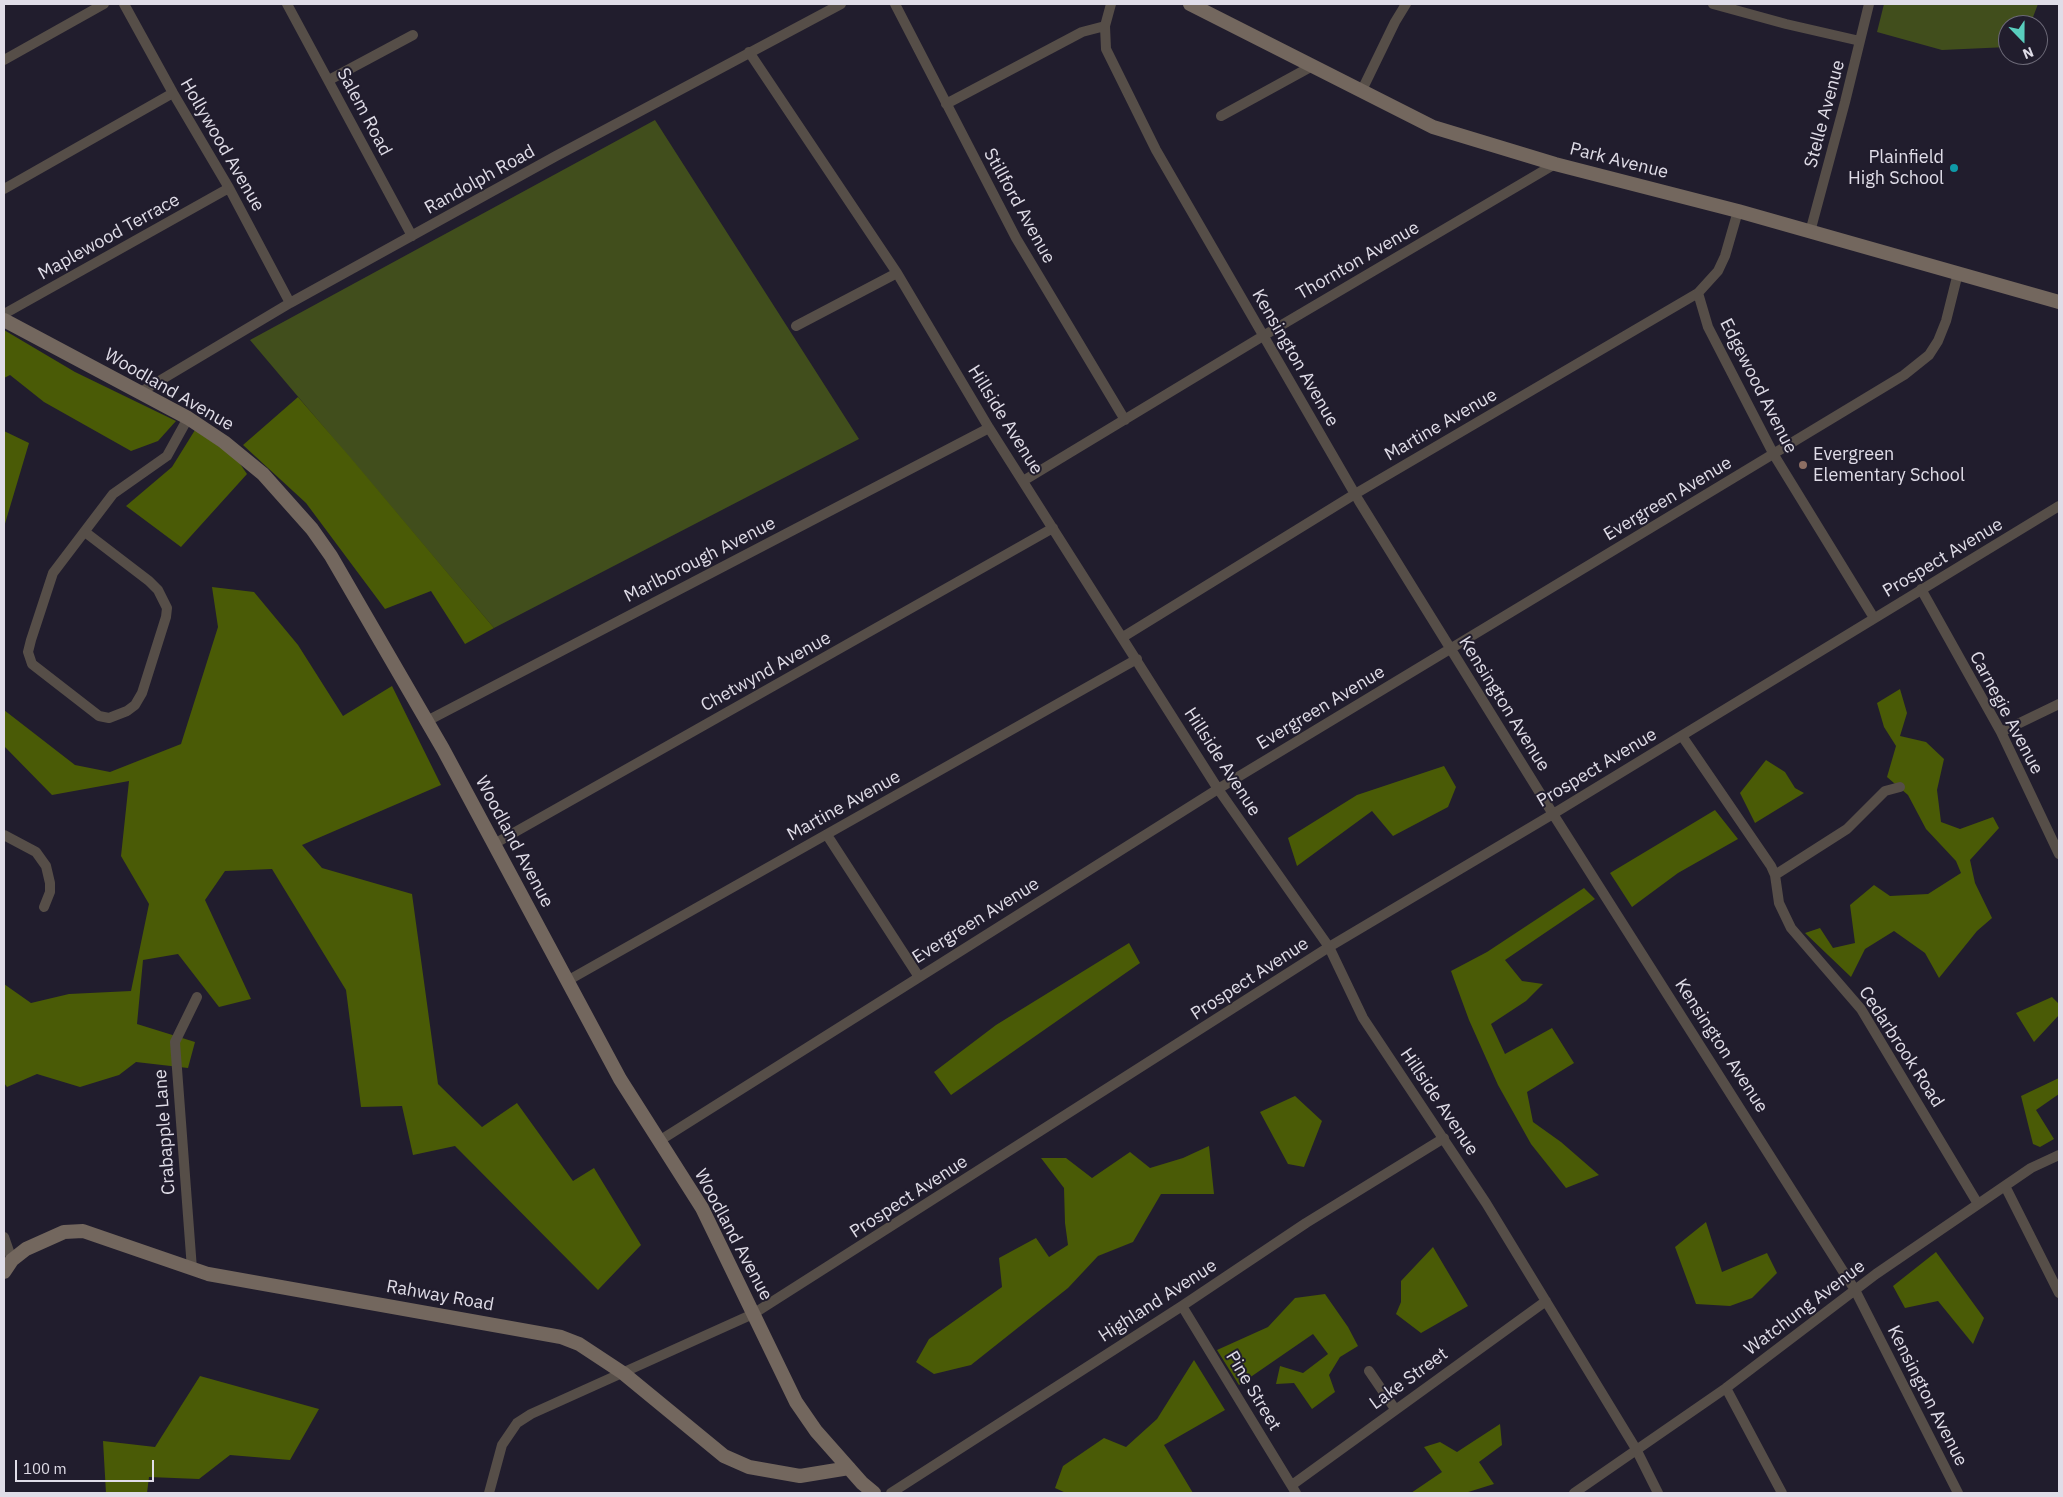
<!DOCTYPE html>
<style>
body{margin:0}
#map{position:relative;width:2063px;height:1497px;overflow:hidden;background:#211d2d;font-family:"IBM Plex Sans",sans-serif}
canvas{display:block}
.frame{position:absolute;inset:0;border:5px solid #e0dde8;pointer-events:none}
.north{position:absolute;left:1998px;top:15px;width:50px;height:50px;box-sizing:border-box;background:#211d2d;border:1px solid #6d6a78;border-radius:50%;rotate:158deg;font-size:14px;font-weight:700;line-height:20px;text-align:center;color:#e0dde8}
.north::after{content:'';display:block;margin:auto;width:18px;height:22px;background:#59cebe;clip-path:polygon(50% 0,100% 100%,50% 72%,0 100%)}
.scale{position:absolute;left:15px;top:1460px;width:139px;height:22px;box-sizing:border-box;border:2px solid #e0dde8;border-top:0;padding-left:6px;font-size:15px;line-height:18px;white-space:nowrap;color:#e0dde8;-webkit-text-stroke:4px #211d2d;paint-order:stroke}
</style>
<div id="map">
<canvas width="2063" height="1497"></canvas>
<div class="frame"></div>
<div class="north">N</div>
<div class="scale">100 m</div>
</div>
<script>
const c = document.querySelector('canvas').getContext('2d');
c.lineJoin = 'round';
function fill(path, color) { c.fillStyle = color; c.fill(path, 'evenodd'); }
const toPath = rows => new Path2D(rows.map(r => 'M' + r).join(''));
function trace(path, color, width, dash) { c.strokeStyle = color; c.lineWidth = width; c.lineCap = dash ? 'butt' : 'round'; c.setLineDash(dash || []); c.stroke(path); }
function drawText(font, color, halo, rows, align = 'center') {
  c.font = font + ' "IBM Plex Sans",sans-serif'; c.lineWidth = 4; c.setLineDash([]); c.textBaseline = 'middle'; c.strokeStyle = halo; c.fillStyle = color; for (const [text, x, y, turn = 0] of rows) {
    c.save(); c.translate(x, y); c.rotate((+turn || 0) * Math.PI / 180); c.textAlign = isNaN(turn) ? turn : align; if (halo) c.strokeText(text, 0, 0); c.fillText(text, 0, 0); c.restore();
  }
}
fill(toPath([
 [1884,4,2038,4,2030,25,2008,25,2008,47,1942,50,1877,32],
 [655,120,859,439,494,628,250,340]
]), '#414e1c');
fill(toPath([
 [4,330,75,372,176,421,158,441,131,451,44,402,10,375,4,378],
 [298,397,350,457,494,628,465,644,431,591,385,609,306,503,243,445],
 [195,430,236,458,247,474,181,547,126,506,172,467],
 [4,431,29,443,4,527],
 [212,587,254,592,298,645,343,716,392,686,441,785,302,845,322,868,412,894,438,1084,482,1127,517,1103,573,1181,594,1168,641,1245,598,1290,455,1146,413,1155,402,1106,361,1107,346,990,272,869,225,871,205,900,251,999,219,1007,178,954,143,960,137,1024,195,1042,188,1068,136,1062,119,1075,80,1087,37,1074,7,1087,4,1083,4,984,31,1003,69,994,131,991,149,904,121,856,129,781,52,795,4,746,4,710,75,765,110,772,181,744,218,627],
 [1900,689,1907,713,1900,736,1926,742,1944,759,1937,790,1941,822,1960,829,1993,817,1999,828,1970,860,1975,883,1992,918,1977,931,1939,978,1925,953,1894,931,1865,949,1851,977,1805,933,1820,928,1833,948,1855,943,1850,905,1874,885,1890,896,1928,894,1961,873,1956,861,1926,829,1908,795,1887,777,1896,746,1884,727,1877,703],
 [1766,760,1785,772,1795,788,1804,793,1755,823,1740,793],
 [1444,766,1456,787,1448,807,1393,836,1372,811,1297,866,1288,838,1357,795],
 [1715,810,1738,839,1678,873,1632,907,1610,873],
 [1584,888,1595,899,1505,960,1522,981,1543,984,1526,1001,1491,1024,1505,1054,1552,1028,1574,1063,1527,1092,1533,1122,1561,1142,1599,1175,1566,1188,1531,1144,1498,1085,1469,1020,1451,971,1487,952],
 [1129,943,1140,963,951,1095,934,1072,996,1025],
 [2052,997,2059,1004,2059,1015,2034,1042,2016,1013],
 [2059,1078,2059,1094,2036,1110,2054,1139,2040,1147,2033,1144,2021,1096],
 [1295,1096,1322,1121,1304,1167,1288,1164,1260,1112],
 [1209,1146,1214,1194,1161,1194,1133,1242,1098,1256,1068,1288,971,1365,934,1374,916,1362,929,1339,1002,1287,999,1258,1036,1238,1049,1257,1068,1245,1065,1223,1064,1188,1041,1158,1066,1158,1092,1178,1130,1152,1150,1168,1183,1158],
 [1706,1222,1722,1272,1767,1253,1777,1273,1752,1298,1730,1306,1696,1304,1675,1247],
 [1433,1247,1468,1306,1421,1333,1396,1314,1401,1302,1401,1281],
 [1936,1252,1984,1318,1973,1344,1938,1301,1905,1308,1893,1286],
 [1325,1294,1348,1327,1358,1346,1340,1357,1329,1375,1335,1392,1312,1409,1294,1383,1276,1384,1280,1366,1303,1373,1328,1354,1313,1334,1239,1385,1217,1350,1268,1327,1295,1298],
 [1194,1360,1225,1410,1164,1445,1193,1493,1066,1493,1055,1488,1063,1466,1104,1438,1126,1447,1157,1419],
 [200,1376,319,1409,290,1460,230,1455,199,1479,149,1477,147,1493,106,1493,103,1441,155,1447],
 [1500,1424,1502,1445,1479,1462,1494,1484,1465,1493,1411,1493,1442,1472,1424,1447,1440,1442,1457,1452]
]), '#4a5b06');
trace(toPath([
 [124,4,173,93,229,188,290,303],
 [287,4,412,236],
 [895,4,1016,238,1125,420],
 [1111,4,1105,26,1106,49,1156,150,1359,501,1553,814,1855,1290,1958,1493],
 [1713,4,1786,24,1860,41],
 [749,52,897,273,989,428,1218,789,1329,947,1363,1018,1486,1203,1636,1449,1658,1493],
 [4,60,104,4],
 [329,80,413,35],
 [1362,90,1395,22,1406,4],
 [946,104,1082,32,1105,26],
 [1221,116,1314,65],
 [4,189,173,93],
 [1810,232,1845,102,1869,4],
 [1698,293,1708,327,1774,455,1874,618],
 [4,314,229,188],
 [796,326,897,273],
 [139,393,290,303,556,156,841,4],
 [1023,481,1263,336,1555,164],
 [85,532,149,581,158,590,167,608,166,617,142,693,135,705,127,711,109,718,99,716,32,664,28,652,31,640,53,573,113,494,167,456,188,418],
 [1921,589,2001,732,2059,854],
 [1123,637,1355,494,1698,293,1718,271,1725,256,1738,211],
 [427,721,989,428],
 [2001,732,2059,704],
 [1682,736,1771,866,1775,875,1779,903,1791,928,1861,1009,1978,1204],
 [4,835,36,852,46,866,50,883,50,892,44,907],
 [827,835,919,977],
 [494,844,1053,528],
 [1775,875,1847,829,1885,791,1900,787],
 [567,981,1137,659],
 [659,1141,1218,789,1904,375,1929,355,1938,341,1946,321,1958,273],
 [2005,1186,2059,1293],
 [4,1237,12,1260],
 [192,1269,175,1042,197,997],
 [1182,1306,1296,1493],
 [1369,1371,1395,1409],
 [1726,1388,1782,1493],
 [1292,1485,1546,1301],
 [489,1493,502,1445,517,1423,531,1414,753,1314,1329,947,1553,814,2059,506],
 [891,1493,1182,1306,1306,1223,1444,1138],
 [1574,1493,1726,1388,1876,1274,2031,1168,2059,1155]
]), '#564e48', 10);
trace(toPath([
 [1190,4,1433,127,1555,164,1738,211,2059,302],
 [4,320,188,418,224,442,263,474,312,529,331,556,443,749,620,1079,702,1208,796,1402,816,1431,862,1483,874,1493],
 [4,1272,12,1260,26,1249,64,1232,83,1231,208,1274,561,1337,579,1344,623,1373,724,1456,749,1467,800,1476,849,1468]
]), '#73675e', 14);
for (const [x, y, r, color] of [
 [1954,168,5,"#0f9aa8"],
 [1803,465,5,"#8d6e63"]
]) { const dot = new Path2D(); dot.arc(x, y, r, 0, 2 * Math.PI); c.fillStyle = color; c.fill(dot); trace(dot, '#211d2d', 2); }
drawText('18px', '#e0dde8', '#211d2d', [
 ["Salem Road",364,112,62],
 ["Stelle Avenue",1825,114,-75],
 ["Hollywood Avenue",222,145,60],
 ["Park Avenue",1619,161,14],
 ["Randolph Road",480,180,-29],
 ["Stillford Avenue",1019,206,61],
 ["Maplewood Terrace",109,237,-29],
 ["Thornton Avenue",1358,261,-30],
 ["Kensington Avenue",1295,358,60],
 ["Edgewood Avenue",1758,386,63],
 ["Woodland Avenue",169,390,30],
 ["Hillside Avenue",1005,420,58],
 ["Martine Avenue",1441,425,-30],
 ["Evergreen Avenue",1668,499,-31],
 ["Prospect Avenue",1943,558,-31],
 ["Marlborough Avenue",700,560,-27],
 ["Chetwynd Avenue",766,672,-29],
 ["Kensington Avenue",1504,704,58],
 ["Evergreen Avenue",1321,708,-31],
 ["Carnegie Avenue",2006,713,62],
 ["Hillside Avenue",1222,762,57],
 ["Prospect Avenue",1597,768,-31],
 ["Martine Avenue",844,806,-29],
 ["Woodland Avenue",514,842,62],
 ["Evergreen Avenue",976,921,-32],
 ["Prospect Avenue",1250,979,-33],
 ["Kensington Avenue",1721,1046,57],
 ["Cedarbrook Road",1901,1047,57],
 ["Hillside Avenue",1439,1102,56],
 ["Crabapple Lane",165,1132,-94],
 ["Prospect Avenue",909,1197,-33],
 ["Woodland Avenue",733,1235,62],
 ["Rahway Road",440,1296,10],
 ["Highland Avenue",1158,1301,-33],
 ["Watchung Avenue",1805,1308,-37],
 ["Lake Street",1409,1379,-36],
 ["Pine Street",1253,1391,59],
 ["Kensington Avenue",1927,1396,63]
]);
drawText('18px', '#e0dde8', '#211d2d', [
 ["Plainfield",1944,158],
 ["High School",1944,179],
 ["Evergreen",1813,455,"left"],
 ["Elementary School",1813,476,"left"]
], 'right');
</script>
